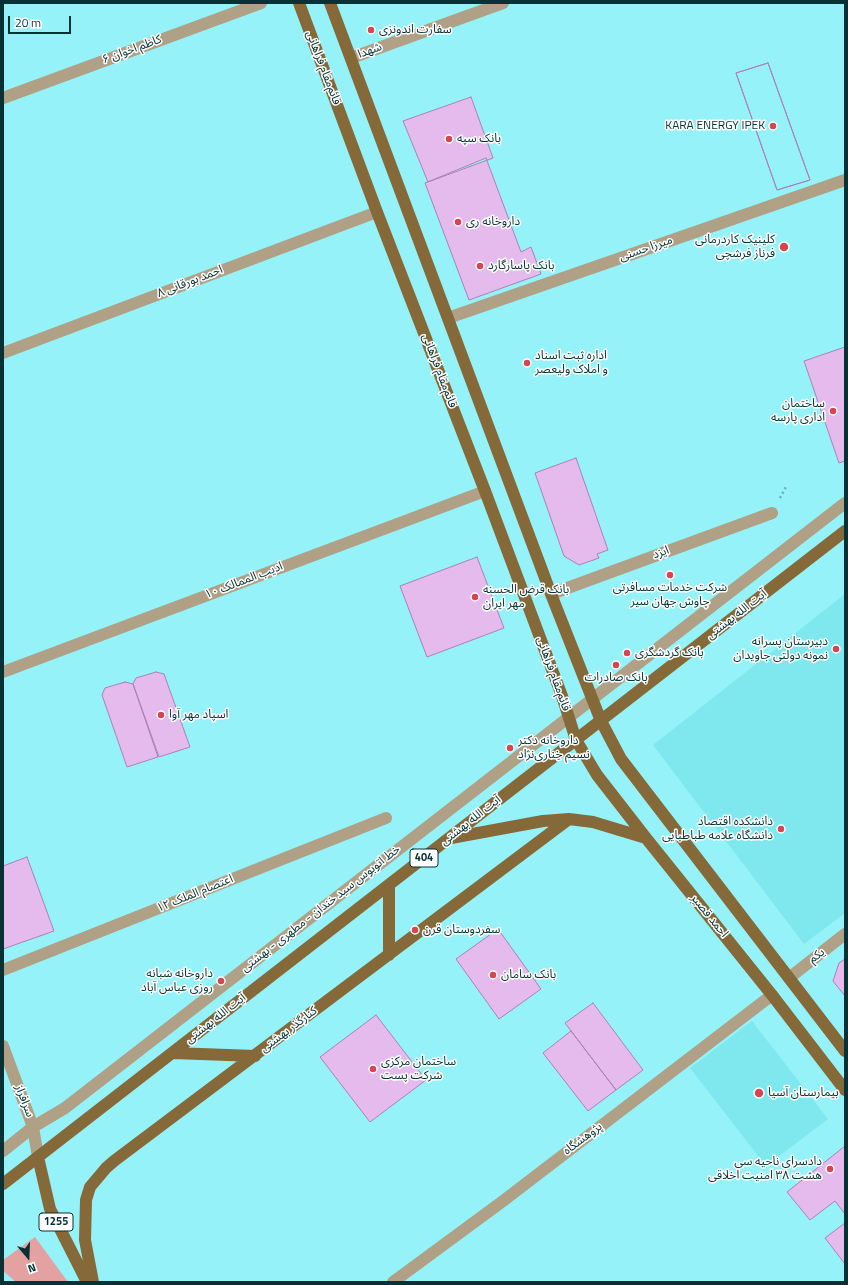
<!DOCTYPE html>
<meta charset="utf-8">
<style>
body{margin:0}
#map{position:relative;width:848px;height:1285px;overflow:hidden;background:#95f2f8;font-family:"Titillium Web",sans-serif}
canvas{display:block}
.frame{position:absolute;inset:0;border:4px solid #073134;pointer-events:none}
.north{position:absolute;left:8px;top:1237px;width:40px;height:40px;-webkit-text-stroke:3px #fff;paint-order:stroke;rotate:161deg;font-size:11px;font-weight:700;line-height:16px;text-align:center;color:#073134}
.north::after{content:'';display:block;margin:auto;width:14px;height:18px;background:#073134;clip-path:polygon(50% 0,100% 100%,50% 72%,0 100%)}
.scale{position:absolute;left:8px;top:16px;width:63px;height:18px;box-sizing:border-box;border:2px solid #073134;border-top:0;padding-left:5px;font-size:12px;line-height:14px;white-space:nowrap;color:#073134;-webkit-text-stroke:3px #fff;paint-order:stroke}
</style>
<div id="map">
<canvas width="848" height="1285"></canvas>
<div class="frame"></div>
<div class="north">N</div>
<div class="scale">20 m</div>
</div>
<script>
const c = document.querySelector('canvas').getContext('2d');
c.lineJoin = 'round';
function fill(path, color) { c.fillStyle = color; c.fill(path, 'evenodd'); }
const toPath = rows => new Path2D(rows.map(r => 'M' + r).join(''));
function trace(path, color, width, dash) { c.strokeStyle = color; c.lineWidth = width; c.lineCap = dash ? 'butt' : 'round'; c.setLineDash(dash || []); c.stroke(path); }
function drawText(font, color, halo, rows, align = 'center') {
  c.font = font + ' "Titillium Web","Noto Sans Arabic",sans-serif'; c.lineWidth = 3; c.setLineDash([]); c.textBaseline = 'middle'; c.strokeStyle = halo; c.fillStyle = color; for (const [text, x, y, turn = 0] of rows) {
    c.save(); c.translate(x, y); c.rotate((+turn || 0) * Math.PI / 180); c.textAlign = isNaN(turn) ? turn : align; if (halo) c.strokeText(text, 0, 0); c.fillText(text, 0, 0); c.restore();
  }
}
fill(toPath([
 [845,594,845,913,804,944,653,745],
 [752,1021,828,1119,766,1166,690,1068]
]), '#7ee8ee');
fill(toPath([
 [35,1237,68,1282,16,1282,3,1271,3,1260]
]), '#e3a2a1');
const building = toPath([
 [768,63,810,180,777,190,736,73,768,63],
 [768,63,810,180,777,190,736,73,768,63],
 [471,97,493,158,428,182,403,121,471,97],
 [486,158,521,252,531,247,541,274,469,300,425,183,486,158],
 [845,347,845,461,839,463,804,361,845,347],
 [576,458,608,550,597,554,599,558,579,565,564,556,535,473,576,458],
 [477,557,504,628,427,657,400,586,477,557],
 [156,672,164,674,190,747,159,757,133,684,136,678,156,672],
 [125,682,133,684,158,757,127,767,102,695,105,688,125,682],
 [27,857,54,931,3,949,3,866,27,857],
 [498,929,541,989,499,1019,456,959,498,929],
 [845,959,845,996,833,981,839,963,845,959],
 [593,1003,643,1070,616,1090,565,1023,593,1003],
 [376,1015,426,1080,370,1122,320,1057,376,1015],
 [571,1031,616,1090,588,1111,543,1053,571,1031],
 [845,1146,845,1214,835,1201,810,1220,787,1192,845,1146],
 [845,1223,845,1264,825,1238,845,1223]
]);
fill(building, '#e4bbec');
trace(building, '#ac81b5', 1);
trace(toPath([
 [780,498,786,487]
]), '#66b2b7', 2.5, [2, 3]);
trace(toPath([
 [351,58,503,3],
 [3,98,261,3],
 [448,318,845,180],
 [3,353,377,212],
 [551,594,772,513],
 [3,672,485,491],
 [3,970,386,818],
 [789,978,845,934],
 [3,1046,33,1127,38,1157],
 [3,1151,33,1127,65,1108,845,503],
 [393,1282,503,1201,772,995]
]), '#afa086', 12);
trace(toPath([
 [299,3,377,212,485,491,562,696,576,740,597,775,646,838,772,995,845,1090],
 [330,3,551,594,601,721,621,759,845,1051],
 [451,838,543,821,569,819,593,822,646,838],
 [389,885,389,955],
 [173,1053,255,1056],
 [38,1157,50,1209,87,1282],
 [3,1184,845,531],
 [93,1282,85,1240,86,1200,90,1187,106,1168,114,1161,569,819]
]), '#856938', 12);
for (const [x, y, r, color] of [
 [371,30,4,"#d64550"],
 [773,126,4,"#d64550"],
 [449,139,4,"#d64550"],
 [458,222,4,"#d64550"],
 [784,247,5,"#d64550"],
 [480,266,4,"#d64550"],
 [527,363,4,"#d64550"],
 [833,411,4,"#d64550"],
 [670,575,4,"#d64550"],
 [475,597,4,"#d64550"],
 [836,649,4,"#d64550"],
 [627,653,4,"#d64550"],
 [616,665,4,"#d64550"],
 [161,715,4,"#d64550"],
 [510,748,4,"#d64550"],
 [781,829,4,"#d64550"],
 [415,930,4,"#d64550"],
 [493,975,4,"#d64550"],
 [221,981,4,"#d64550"],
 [373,1069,4,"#d64550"],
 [759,1093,5,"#d64550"],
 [830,1169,4,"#d64550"]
]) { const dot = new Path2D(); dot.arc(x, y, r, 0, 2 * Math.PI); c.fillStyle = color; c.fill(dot); trace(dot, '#fff', 1.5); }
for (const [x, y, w] of [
 [424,858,28],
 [56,1222,34]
]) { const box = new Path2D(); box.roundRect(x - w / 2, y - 9, w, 18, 3); c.fillStyle = '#fff'; c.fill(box); trace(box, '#073134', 1); }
drawText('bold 11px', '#073134', null, [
 ["404",424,858],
 ["1255",56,1222]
]);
drawText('12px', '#073134', '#fff', [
 ["سفارت اندونزی",379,30],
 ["KARA ENERGY IPEK",765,126,"right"],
 ["بانک سپه",457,139],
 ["داروخانه ری",466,222],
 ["کلینیک کاردرمانی",775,240,"right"],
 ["فرناز فرشچی",775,254,"right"],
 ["بانک پاسارگارد",488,266],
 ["اداره ثبت اسناد",535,356],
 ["و املاک ولیعصر",535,370],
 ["ساختمان",825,404,"right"],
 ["اداری پارسه",825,418,"right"],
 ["شرکت خدمات مسافرتی",670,588,"center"],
 ["چاوش جهان سیر",670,602,"center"],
 ["بانک قرض الحسنه",483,590],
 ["مهر ایران",483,604],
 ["دبيرستان پسرانه",828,642,"right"],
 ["نمونه دولتی جاويدان",828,656,"right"],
 ["بانک گردشگری",635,653],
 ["بانک صادرات",616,678,"center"],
 ["اسپاد مهر آوا",169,715],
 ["داروخانه دکتر",518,741],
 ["نسیم خِناری‌نژاد",518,755],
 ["دانشکده اقتصاد",773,822,"right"],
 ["دانشگاه علامه طباطبایی",773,836,"right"],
 ["سفردوستان قرن",423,930],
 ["داروخانه شبانه",213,974,"right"],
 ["روزی عباس آباد",213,988,"right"],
 ["بانک سامان",501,975],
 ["ساختمان مرکزی",381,1062],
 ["شرکت پست",381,1076],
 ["بیمارستان آسیا",768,1093],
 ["دادسرای ناحیه سی",822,1162,"right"],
 ["هشت ۳۸ امنیت اخلاقی",822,1176,"right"]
], 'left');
drawText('12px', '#073134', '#fff', [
 ["کاظم اخوان ۶",132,50,-20],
 ["شهدا",370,51,-20],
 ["قائم‌مقام فراهانی",323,68,69],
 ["میرزا حسنی",646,249,-19],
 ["احمد بورقانی ۸",190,282,-21],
 ["قائم‌مقام فراهانی",439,371,69],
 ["ایزد",661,553,-20],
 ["ادیب الممالک ۱۰",244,581,-21],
 ["آیت الله بهشتی",737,615,-38],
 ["قائم‌مقام فراهانی",553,674,70],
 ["آیت الله بهشتی",471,821,-38],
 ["اعتصام الملک ۱۲",195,894,-22],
 ["خط اتوبوس سید خندان - مطهری - بهشتی",321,909,-38],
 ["احمد قصیر",709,916,51],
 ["یکم",817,956,-38],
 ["آیت الله بهشتی",216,1019,-38],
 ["کنارگذر بهشتی",289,1030,-37],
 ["سرافراز",24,1101,69],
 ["پژوهشگاه",583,1139,-37]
]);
</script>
